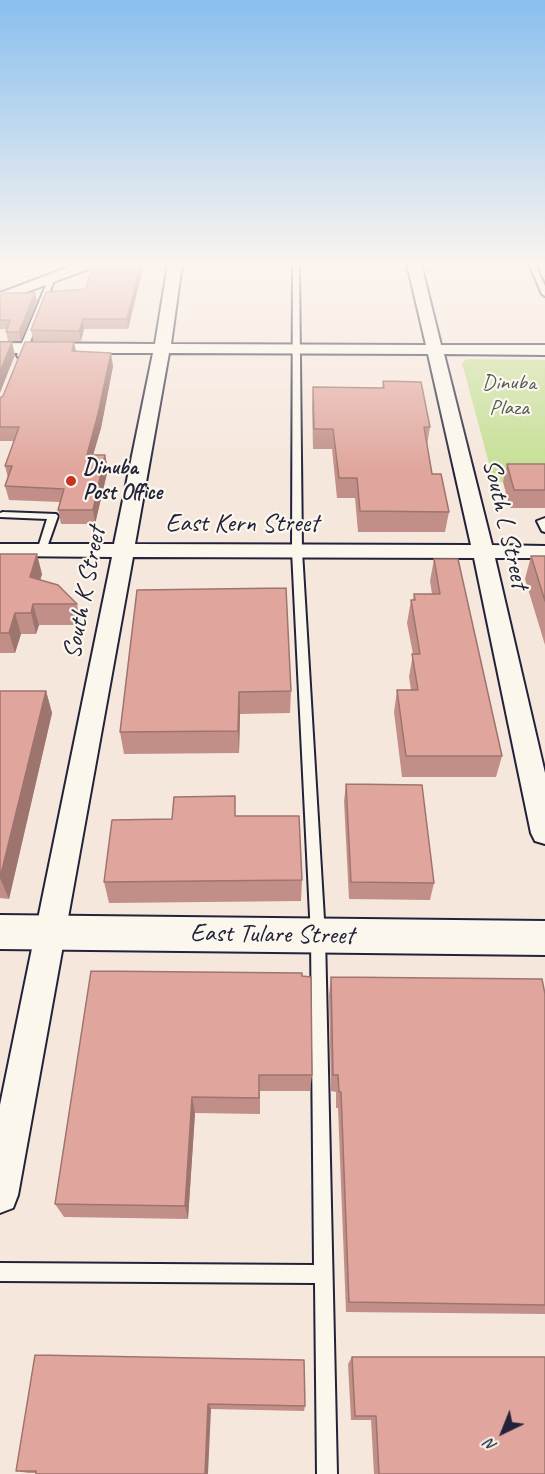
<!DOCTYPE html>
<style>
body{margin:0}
#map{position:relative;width:545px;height:1474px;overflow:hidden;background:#f6e7dc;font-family:Caveat,sans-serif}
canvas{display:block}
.north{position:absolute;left:473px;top:1402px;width:60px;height:60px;-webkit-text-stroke:4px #fbf7ec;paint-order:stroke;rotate:223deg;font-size:16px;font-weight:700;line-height:24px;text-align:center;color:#22223b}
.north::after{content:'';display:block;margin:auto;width:21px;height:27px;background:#22223b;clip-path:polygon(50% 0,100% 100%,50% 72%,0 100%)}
</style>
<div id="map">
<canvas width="545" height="1474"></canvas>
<div class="north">N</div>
</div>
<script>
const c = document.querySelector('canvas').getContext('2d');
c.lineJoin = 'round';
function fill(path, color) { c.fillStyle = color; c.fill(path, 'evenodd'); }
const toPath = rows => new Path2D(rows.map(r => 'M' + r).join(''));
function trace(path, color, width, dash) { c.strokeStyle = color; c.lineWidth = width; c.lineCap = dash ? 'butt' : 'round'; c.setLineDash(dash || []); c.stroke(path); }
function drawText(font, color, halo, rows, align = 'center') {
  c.font = font + ' Caveat,sans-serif'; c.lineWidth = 4.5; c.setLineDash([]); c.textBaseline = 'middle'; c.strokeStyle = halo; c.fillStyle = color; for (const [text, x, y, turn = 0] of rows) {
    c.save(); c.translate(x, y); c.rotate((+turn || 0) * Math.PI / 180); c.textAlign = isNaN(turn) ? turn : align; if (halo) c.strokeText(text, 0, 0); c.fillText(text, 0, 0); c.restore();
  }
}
fill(toPath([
 [467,359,545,360,545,482,494,482,462,363]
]), '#c5df95');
const service = toPath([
 [293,264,299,264,302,551,325,936,337,1474,317,1474,315,1283,0,1281,0,1263,314,1265,311,936,292,551,293,264],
 [529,264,535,264,545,286,545,296,542,294,529,264],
 [52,276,55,278,25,355,18,357,17,355,49,278,52,276],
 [3,512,56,514,58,516,45,553,42,554,37,551,47,519,0,517,0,513,3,512],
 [545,518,545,532,542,531,537,521,545,518]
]);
const minor = toPath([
 [77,264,96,264,94,267,0,302,0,293,77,264],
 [168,264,182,264,171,344,426,345,407,264,421,264,441,345,545,345,545,355,444,354,492,545,545,546,545,558,495,558,545,773,545,844,535,841,531,833,474,558,133,557,18,1195,13,1208,0,1213,0,1105,112,557,0,556,0,544,114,544,153,353,0,353,0,343,155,344,168,264],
 [169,353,428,354,471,545,135,544,169,353]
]);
const tertiary = toPath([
 [0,915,545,921,545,955,0,949,0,915]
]);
trace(service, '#22223b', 4);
trace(minor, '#22223b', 4);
trace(tertiary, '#22223b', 4);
fill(service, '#fbf7ec');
fill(minor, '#fbf7ec');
fill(tertiary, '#fbf7ec');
fill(toPath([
 [144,264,128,329,84,329,81,341,33,341,31,330,86,289],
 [35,293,37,302,21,341,8,341,6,332,7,329,0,329,0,295],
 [76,352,113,366,101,428,93,455,105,455,108,469,95,524,61,524,58,510,60,502,9,500,5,486,8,478,5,466,14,441,0,441,0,398],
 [383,381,430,427,427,445,432,474,449,512,445,532,358,532,355,498,337,498,332,449,313,449,312,407,313,387,382,388],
 [507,464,545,464,545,508,510,508,503,482],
 [0,554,42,574,40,580,77,604,81,625,39,625,36,634,21,634,15,653,0,653],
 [531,556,545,556,545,645,525,579],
 [434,559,502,756,496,777,402,777,394,712,397,690,411,690,409,677,413,654,407,623,411,600,413,600,414,594,432,594,430,581],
 [137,590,291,691,290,713,240,714,239,753,124,754,120,732],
 [0,691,46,691,52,713,9,899,0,898],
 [346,784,434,883,430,900,349,899,344,801],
 [236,816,302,880,301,901,109,903,104,882,172,819],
 [91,971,312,1075,310,1091,260,1091,260,1114,195,1113,188,1219,64,1217,55,1204],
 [331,977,545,994,545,1314,346,1312,338,1108,336,1108,336,1092,331,1091,329,995],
 [35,1355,305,1406,304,1411,211,1409,36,1473,28,1473,16,1471],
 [352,1357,545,1474,374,1474,371,1420,351,1420,348,1364]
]), '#c18f87');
fill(toPath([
 [141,264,144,264,128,329,127,319],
 [35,293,37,302,21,341,19,332],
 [83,319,84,329,81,341,79,331],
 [12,342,15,355,0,393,0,372],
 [74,342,77,355,72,351],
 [111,353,113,366,101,428,89,469,87,455],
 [105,455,108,469,95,524,93,510],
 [37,554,42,574,35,597,30,577],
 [33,604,39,625,36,634,31,613],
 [15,613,21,634,15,653,9,633],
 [46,691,52,713,9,899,0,878],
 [239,692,240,714,239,753,238,731],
 [192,1097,195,1113,188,1219,185,1206],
 [208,1404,211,1409,208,1474,205,1474]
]), '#9d746e');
const building = toPath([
 [93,264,141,264,127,319,83,319,79,331,31,330,46,292,86,289,93,264],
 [5,293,35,293,19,332,6,332,10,320,0,320,0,295,5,293],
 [0,342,12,342,0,372,0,342],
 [25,342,74,342,72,351,111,353,98,414,87,455,105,455,93,510,58,510,64,489,5,486,12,466,5,466,19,427,0,427,0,398,3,396,25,342],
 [383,381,421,382,430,427,424,427,432,474,441,474,449,512,360,511,357,478,339,478,333,429,314,429,313,387,384,388,383,381],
 [507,464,545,464,545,490,514,490,507,464],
 [0,554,37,554,30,577,58,585,77,604,33,604,31,613,15,613,9,633,0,633,0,554],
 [531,556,545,556,545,601,531,556],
 [434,559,458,559,502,756,406,756,397,690,418,690,412,654,420,654,411,600,415,600,414,594,440,594,434,559],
 [286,588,291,691,239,692,238,731,120,732,137,590,286,588],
 [0,691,46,691,0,878,0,691],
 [346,784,422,785,434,883,351,882,346,784],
 [235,796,235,816,299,816,302,880,104,882,112,820,172,819,174,797,235,796],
 [91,971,302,973,302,976,311,977,312,1075,259,1075,259,1098,192,1097,185,1206,55,1204,91,971],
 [331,977,542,979,545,994,545,1305,349,1302,341,1092,339,1092,338,1075,333,1075,331,977],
 [35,1355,304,1360,305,1406,208,1404,205,1474,36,1474,36,1471,16,1471,35,1355],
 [352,1357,545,1357,545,1474,379,1474,376,1416,355,1416,352,1357]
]);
fill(building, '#e0a69d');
trace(building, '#9d746e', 1.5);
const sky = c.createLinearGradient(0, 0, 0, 470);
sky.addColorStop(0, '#89bfee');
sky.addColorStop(0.56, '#fbf4ef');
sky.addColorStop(1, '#fbf4ef00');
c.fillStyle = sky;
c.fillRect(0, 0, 545, 470);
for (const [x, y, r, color] of [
 [71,481,6,"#c8321e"]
]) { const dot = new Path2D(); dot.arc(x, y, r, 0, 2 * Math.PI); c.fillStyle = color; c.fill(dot); trace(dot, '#fbf7ec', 2); }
drawText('22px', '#535b56', '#fbf7ec', [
 ["Dinuba",509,383],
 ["Plaza",509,408]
]);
drawText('bold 22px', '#22223b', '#fbf7ec', [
 ["Dinuba",83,468],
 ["Post Office",83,493]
], 'left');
drawText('26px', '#22223b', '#fbf7ec', [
 ["East Kern Street",242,524],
 ["South L Street",505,524,77],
 ["South K Street",85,593,-79],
 ["East Tulare Street",272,935,1]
]);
</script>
